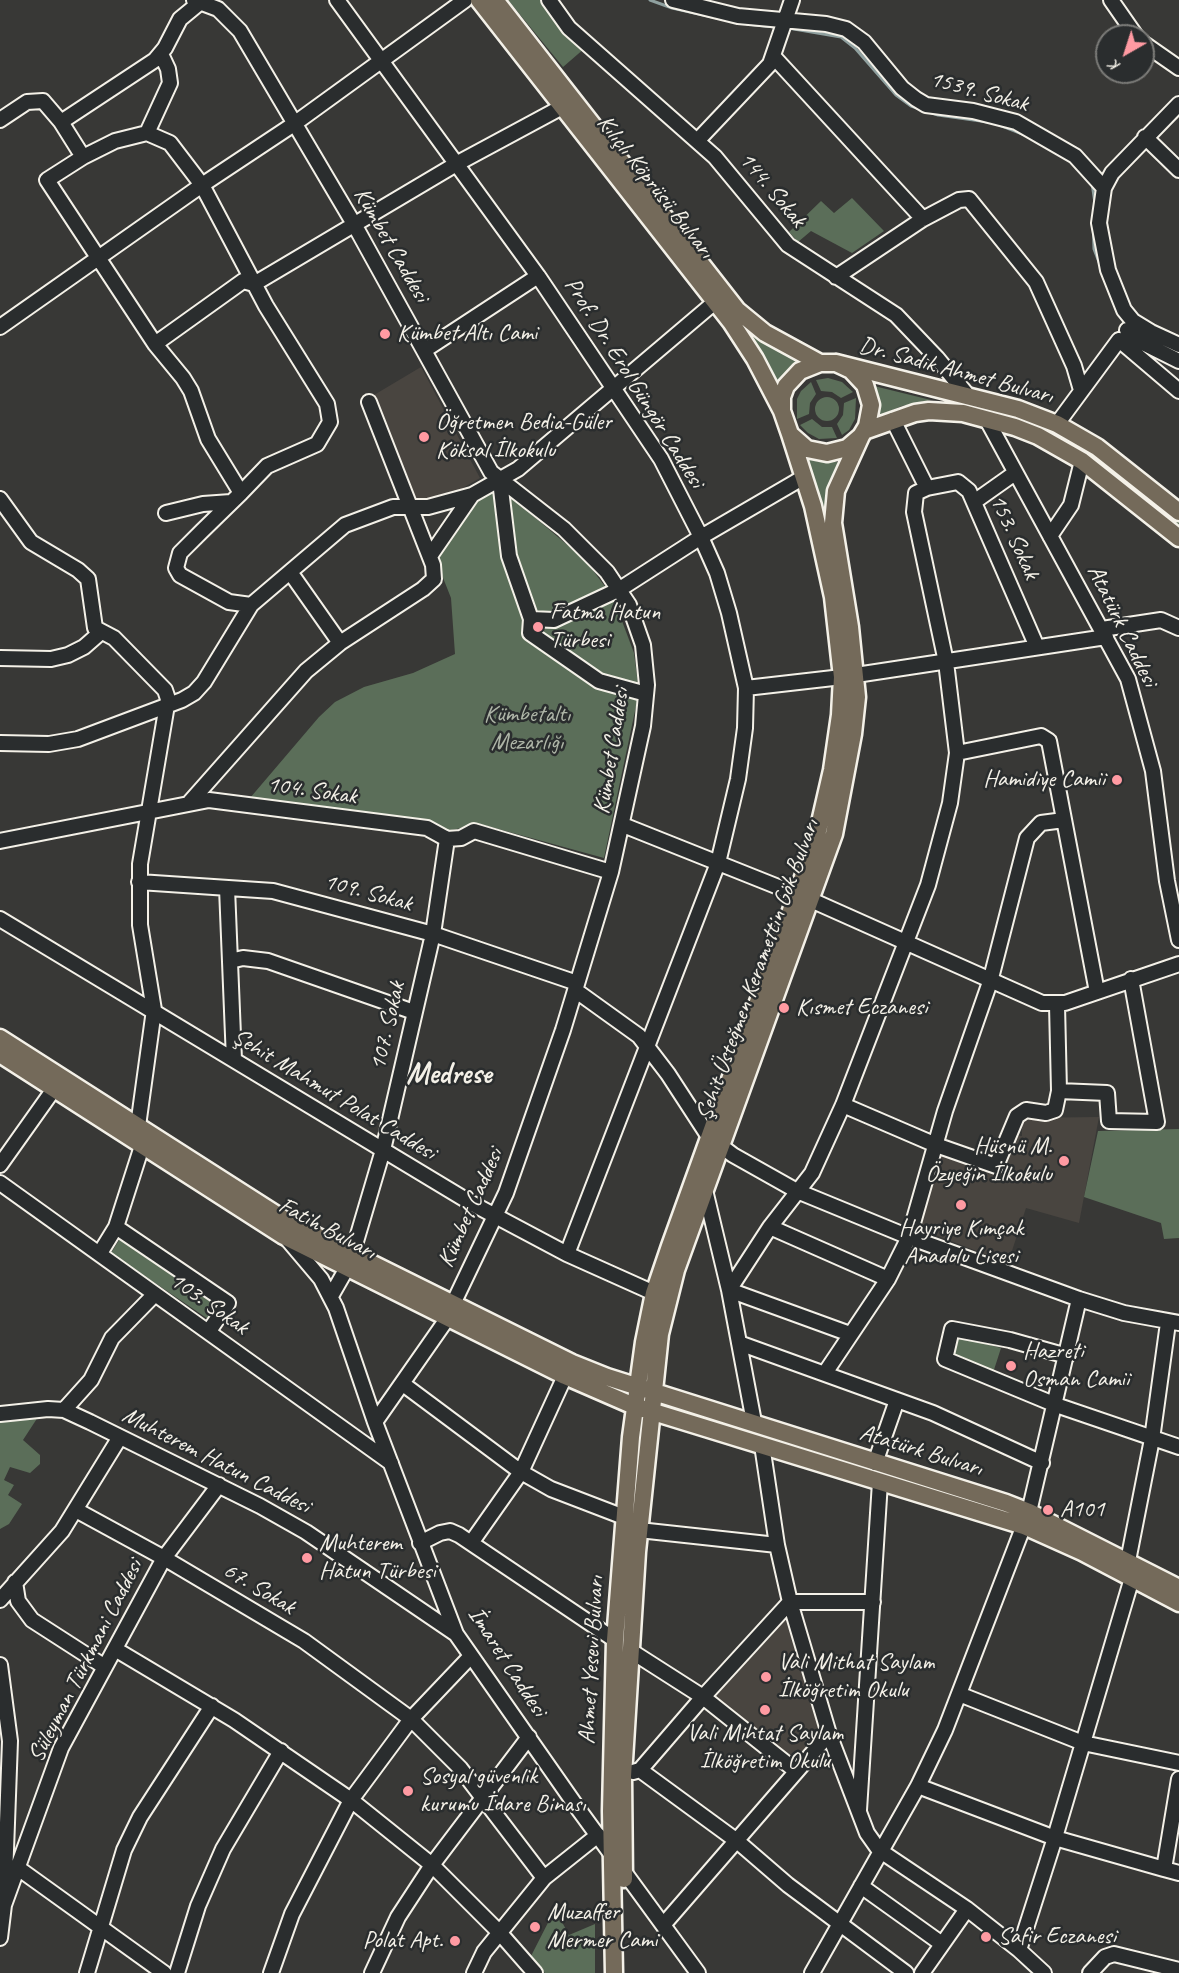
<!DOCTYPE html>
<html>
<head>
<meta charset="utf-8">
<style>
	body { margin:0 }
	#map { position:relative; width:1179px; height:1973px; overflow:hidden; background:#383836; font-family:Caveat,sans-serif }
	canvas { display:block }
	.north { position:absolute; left:1095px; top:24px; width:60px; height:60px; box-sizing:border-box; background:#2a2d2e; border:2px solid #7b7b78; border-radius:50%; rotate:219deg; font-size:16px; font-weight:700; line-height:24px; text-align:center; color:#f4f1e8 }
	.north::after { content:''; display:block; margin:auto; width:21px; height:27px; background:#ff9aa2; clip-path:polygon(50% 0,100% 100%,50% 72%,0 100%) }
</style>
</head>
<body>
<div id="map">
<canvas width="1179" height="1973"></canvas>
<div class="north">K</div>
</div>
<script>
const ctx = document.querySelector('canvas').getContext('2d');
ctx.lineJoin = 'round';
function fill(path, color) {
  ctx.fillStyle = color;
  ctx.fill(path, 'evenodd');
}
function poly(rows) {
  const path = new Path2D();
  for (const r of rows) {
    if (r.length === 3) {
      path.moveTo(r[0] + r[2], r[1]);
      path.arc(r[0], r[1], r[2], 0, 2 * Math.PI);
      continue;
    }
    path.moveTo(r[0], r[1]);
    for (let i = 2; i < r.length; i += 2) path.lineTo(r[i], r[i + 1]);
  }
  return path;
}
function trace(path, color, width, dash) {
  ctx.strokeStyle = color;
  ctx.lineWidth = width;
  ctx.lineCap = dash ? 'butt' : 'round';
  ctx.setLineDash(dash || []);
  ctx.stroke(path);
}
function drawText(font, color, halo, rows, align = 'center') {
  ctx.font = font + ' Caveat,sans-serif';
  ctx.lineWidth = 5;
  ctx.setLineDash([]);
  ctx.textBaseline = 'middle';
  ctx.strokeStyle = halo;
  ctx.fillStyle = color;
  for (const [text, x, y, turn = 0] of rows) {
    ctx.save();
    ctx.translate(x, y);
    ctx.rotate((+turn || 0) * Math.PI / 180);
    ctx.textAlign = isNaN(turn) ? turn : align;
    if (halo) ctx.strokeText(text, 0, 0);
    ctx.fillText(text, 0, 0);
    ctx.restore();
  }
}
fill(poly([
	[421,367,480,478,454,493,415,503,374,395],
	[1099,1117,1079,1223,1026,1208,1008,1263,917,1228,939,1150,1003,1171,1014,1136,1022,1136,1022,1118],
	[789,1611,798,1659,821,1731,794,1762,712,1696]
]), '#494540');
fill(poly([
	[508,0,544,0,556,23,585,48,563,67],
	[852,198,884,231,852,253,811,231,798,242,789,232,821,201,834,213],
	[741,328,799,363,777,388],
	[828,378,842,382,853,392,841,398,832,392,821,391,816,380],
	[811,382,816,394,810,403,809,414,797,419,797,399,801,391],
	[874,386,931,400,902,406,878,416],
	[827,409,12],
	[856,398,855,419,849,430,842,435,837,424,843,415,844,403],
	[812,419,822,427,832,427,837,438,819,439,808,433,800,425],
	[804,457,819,462,838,462,826,501,825,523,822,523],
	[1116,468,1179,521,1179,530,1113,475],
	[490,492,505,492,585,560,613,597,634,653,639,692,604,858,480,824,447,831,425,820,250,798,319,717,335,702,364,687,413,673,455,654,451,598,436,560,479,498],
	[1179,1129,1179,1238,1164,1239,1161,1223,1084,1197,1098,1131],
	[121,1237,221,1304,211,1321,111,1253],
	[957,1336,1001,1348,992,1376,954,1359],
	[38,1417,23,1440,40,1455,40,1464,30,1473,10,1467,4,1480,14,1485,8,1495,22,1504,9,1524,0,1529,0,1422],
	[555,1909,569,1935,595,1924,595,1973,545,1973,530,1958]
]), '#5b6e59');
trace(poly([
	[650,0,672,8,726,20],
	[747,24,774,27],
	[788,28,841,37,855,48,896,95,911,106,938,115,988,122],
	[997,124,1025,135],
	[1092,183,1095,203],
	[1093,219,1094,249,1117,309]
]), '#8fa09f', 3);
const minor = poly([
	[194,0,218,9,240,31,354,224,491,472,564,529,607,572,629,605,643,645,647,685,643,726,611,872,563,1030,506,1193,453,1304],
	[337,0,538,276,661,459,701,537,717,573,729,613,746,688,745,728,738,779,718,863,567,1254],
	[549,0,569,28,715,157,788,245,896,315,937,358,969,397],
	[673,0,738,16,826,24,846,29,864,42,902,88,916,99,926,105,973,111,1016,122,1075,156,1104,188],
	[1111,0,1136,36],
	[1143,43,1179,68],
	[773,56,923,219],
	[1179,104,1112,173,1104,188,1099,223,1108,270,1124,310,1133,321,1151,332,1179,345],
	[0,120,27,102,43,101,61,122,83,157],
	[61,122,155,60,165,48,180,19,203,0],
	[147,133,170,83,168,69,161,54],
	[1145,137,1179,170],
	[698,140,770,64,792,0],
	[836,277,923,219,959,200,969,199,1036,282,1074,366,1081,390],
	[0,327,202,185,294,124,465,0],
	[1127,330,1145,344,1179,361],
	[155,344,243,281,254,284,458,163,562,107],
	[425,350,538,276],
	[893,420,927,488],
	[987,420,1128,679,1153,771,1167,881,1179,940],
	[1057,424,1119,340,1179,391],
	[500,481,509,556,531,619],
	[241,493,208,439,191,391,183,378,155,344,47,180,83,157,115,141,147,133,170,143,202,185,266,306,327,404,330,422,317,444,267,466,241,493,202,531,180,553,176,568,180,575,229,602,251,605,345,525,393,507,428,507,472,495],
	[0,499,31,542,78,570,88,579,95,628,114,638,165,690,168,699,140,864,140,925,154,1010,138,1126],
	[974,502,1015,473],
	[166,513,203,504,231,502],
	[1050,536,1071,505,1082,461],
	[430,556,472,495,518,469,715,302],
	[290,572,340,643],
	[1102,629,1161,620,1179,628],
	[0,658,51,659,68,655,84,647,100,633],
	[856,675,1106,637],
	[746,688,842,677],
	[639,692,599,681,530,633,531,619,554,620,620,589,701,537,804,477],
	[0,743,49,744,78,739,182,700,194,693,204,682,251,605],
	[957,753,1041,736,1049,741,1097,992],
	[190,802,306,671,340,643,423,589,434,579,433,565,369,402],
	[623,825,811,900,1042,1003,1065,1003,1179,964],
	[0,841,209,800,427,828,447,839,461,838,474,831,611,872],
	[139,882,273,891,433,934,577,983],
	[227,888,234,1060],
	[0,919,471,1203,567,1254,654,1293],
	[230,961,243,958,268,961,414,1012],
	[575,990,639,1036,668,1074,709,1137,733,1155,797,1191,909,1237,1079,1299,1124,1313,1179,1323],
	[1059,1091,1107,1093,1109,1121,1157,1122,1131,979],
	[843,1105,936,1145,996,1166,1017,1116,1026,1110,1046,1113,1055,1110,1059,1091,1057,1005],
	[0,1165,54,1089],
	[0,1183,391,1463],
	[705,1190,729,1290,754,1422],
	[116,1227,228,1303,209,1331],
	[770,1227,888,1279],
	[288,1240,321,1279,336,1308,375,1422,456,1634,579,1810,698,1973],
	[100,1253,116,1227,142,1146],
	[352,1255,383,1150,433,934,447,839],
	[331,1296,347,1268],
	[850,1334,729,1290,770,1227,812,1173,843,1105,928,885,950,803,957,753,946,662,914,512,916,493,927,488,958,482,969,491,1037,647],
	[739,1343,933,1413,1042,1463],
	[1067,1356,1010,1340,952,1329,945,1359,1056,1405,1179,1447],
	[825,1373,888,1279,909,1237,945,1111,990,982,1027,838,1041,823,1064,820],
	[403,1384,521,1472,551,1489,624,1517],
	[64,1410,91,1380,112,1338,155,1294],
	[0,1414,48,1409,64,1410,90,1422,260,1506,306,1532,456,1634],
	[375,1422,447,1319],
	[762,1445,777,1545,790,1602,829,1734,867,1833,879,1850,967,1909,1019,1950,1044,1973],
	[875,1463,897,1400],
	[76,1510,164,1558,304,1641,411,1719,460,1768,544,1878],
	[639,1530,777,1545],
	[420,1543,440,1533,450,1531,459,1535,615,1640],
	[471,1543,521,1472,565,1376],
	[1128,1561,1152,1439,1168,1323],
	[15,1582,18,1601,32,1620,105,1667],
	[0,1600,62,1531,120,1437],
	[115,1649,234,1720,351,1800,432,1865,499,1932,535,1973],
	[631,1651,703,1697,796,1771],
	[0,1665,10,1741,4,1905,0,1938],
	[959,1694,1083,1743,1179,1763],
	[640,1770,737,1841,788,1885,906,1973],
	[633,1772,640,1770,703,1697,790,1602,873,1602],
	[918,1786,1055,1838,1164,1869,1179,1779],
	[859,1810,880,1482],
	[18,1868,164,1973],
	[1164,1869,1179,1873],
	[861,1886,942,1944],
	[4,1905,61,1748,164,1558,219,1485],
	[664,1924,829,1734],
	[1019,1950,1053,1844,1132,1578],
	[87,1973,124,1850,140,1817,212,1706],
	[177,1973,198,1906,223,1849,281,1751],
	[271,1973,292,1914,351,1800,411,1719,471,1656],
	[372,1973,398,1917,432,1865,529,1737],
	[474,1973,484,1952,544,1878,598,1835],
	[812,1973,918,1786,945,1730,1029,1512,1079,1299],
	[922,1973,967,1909],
	[1090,1973,1105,1957,1114,1954,1179,1970]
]);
const major = poly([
	[479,0,731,322,755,359,782,411],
	[495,0,737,310,765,333,820,363],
	[836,363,851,370,865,385,871,405,867,426,861,436,847,448,827,453,807,449,790,434,782,411,782,397,786,386,800,371,820,363,836,363,1018,409,1057,424,1097,447,1179,512],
	[864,431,915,413,929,411,963,413,1015,427,1038,436,1082,461,1179,538],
	[0,1038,288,1222,572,1363,607,1377,1006,1503,1029,1512,1179,1588],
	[0,1054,282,1235,565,1376,634,1406,1024,1526,1082,1552,1179,1603],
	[624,1879,623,1776,637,1552,660,1334,676,1270,834,834,853,734,857,697,850,627,833,523,836,491,861,436],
	[614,1973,611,1811,615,1640,631,1437,644,1342,654,1293,670,1246,815,844,832,770,840,715,842,677,833,597,813,506,790,434]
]);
trace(minor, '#f4f1e8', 18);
trace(major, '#f4f1e8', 21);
trace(minor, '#2a2d2e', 14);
trace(major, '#746a5a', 16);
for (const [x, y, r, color] of [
	[385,334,6,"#ff9aa2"],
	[424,437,6,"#ff9aa2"],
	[538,627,6,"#ff9aa2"],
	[1117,780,6,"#ff9aa2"],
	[784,1008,6,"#ff9aa2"],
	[1064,1161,6,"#ff9aa2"],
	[961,1205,6,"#ff9aa2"],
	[1011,1366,6,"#ff9aa2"],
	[1048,1510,6,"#ff9aa2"],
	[307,1558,6,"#ff9aa2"],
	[766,1677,6,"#ff9aa2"],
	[765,1710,6,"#ff9aa2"],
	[408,1791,6,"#ff9aa2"],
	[535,1927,6,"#ff9aa2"],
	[986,1937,6,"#ff9aa2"],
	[455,1941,6,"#ff9aa2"]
]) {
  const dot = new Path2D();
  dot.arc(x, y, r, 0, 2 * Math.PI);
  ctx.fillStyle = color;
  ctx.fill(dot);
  trace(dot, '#2a2d2e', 2);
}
drawText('24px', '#f4f1e8', '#2a2d2e', [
	["1539. Sokak",979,92,15],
	["Kılıçlı Köprüsü Bulvarı",655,187,52],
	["144. Sokak",772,190,50],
	["Kümbet Caddesi",391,245,60],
	["Dr. Sadık Ahmet Bulvarı",956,371,15],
	["Prof. Dr. Erol Güngör Caddesi",634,383,58],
	["153. Sokak",1014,537,66],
	["Atatürk Caddesi",1122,626,64],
	["Kümbet Caddesi",612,751,-81],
	["104. Sokak",312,791,8],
	["109. Sokak",368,893,15],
	["Şehit Üsteğmen Keramettin Gök Bulvarı",758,970,-70],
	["107. Sokak",388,1026,-77],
	["Şehit Mahmut Polat Caddesi",334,1095,31],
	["Kümbet Caddesi",471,1208,-66],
	["Fatih Bulvarı",327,1229,28],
	["103. Sokak",209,1304,35],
	["Atatürk Bulvarı",921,1451,17],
	["Muhterem Hatun Caddesi",216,1461,27],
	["67. Sokak",259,1589,31],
	["Ahmet Yesevi Bulvarı",592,1660,-87],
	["Süleyman Türkmani Caddesi",86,1661,-63],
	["İmaret Caddesi",507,1662,57]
]);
drawText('24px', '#f4f1e8', '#2a2d2e', [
	["Kümbet Altı Cami",397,334],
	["Öğretmen Bedia-Güler",436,423],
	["Köksal İlkokulu",436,451],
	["Fatma Hatun",550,613],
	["Türbesi",550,641],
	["Hamidiye Camii",1105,780,"right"],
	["Kısmet Eczanesi",796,1008],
	["Hüsnü M.",1052,1147,"right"],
	["Özyeğin İlkokulu",1052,1175,"right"],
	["Hayriye Kımçak",961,1229,"center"],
	["Anadolu Lisesi",961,1257,"center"],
	["Hazreti",1023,1352],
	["Osman Camii",1023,1380],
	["A101",1060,1510],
	["Muhterem",319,1544],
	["Hatun Türbesi",319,1572],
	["Vali Mithat Saylam",778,1663],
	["İlköğretim Okulu",778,1691],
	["Vali Mihtat Saylam",765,1734,"center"],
	["İlköğretim Okulu",765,1762,"center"],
	["Sosyal güvenlik",420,1777],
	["kurumu İdare Binası",420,1805],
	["Muzaffer",547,1913],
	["Mermer Cami",547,1941],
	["Safir Eczanesi",998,1937],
	["Polat Apt.",443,1941,"right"]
], 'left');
drawText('24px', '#afb6a8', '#2a2d2e', [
	["Kümbetaltı",527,715],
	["Mezarlığı",527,743]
]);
drawText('bold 30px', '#f4f1e8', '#2a2d2e', [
	["Medrese",449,1075]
]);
</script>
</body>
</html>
